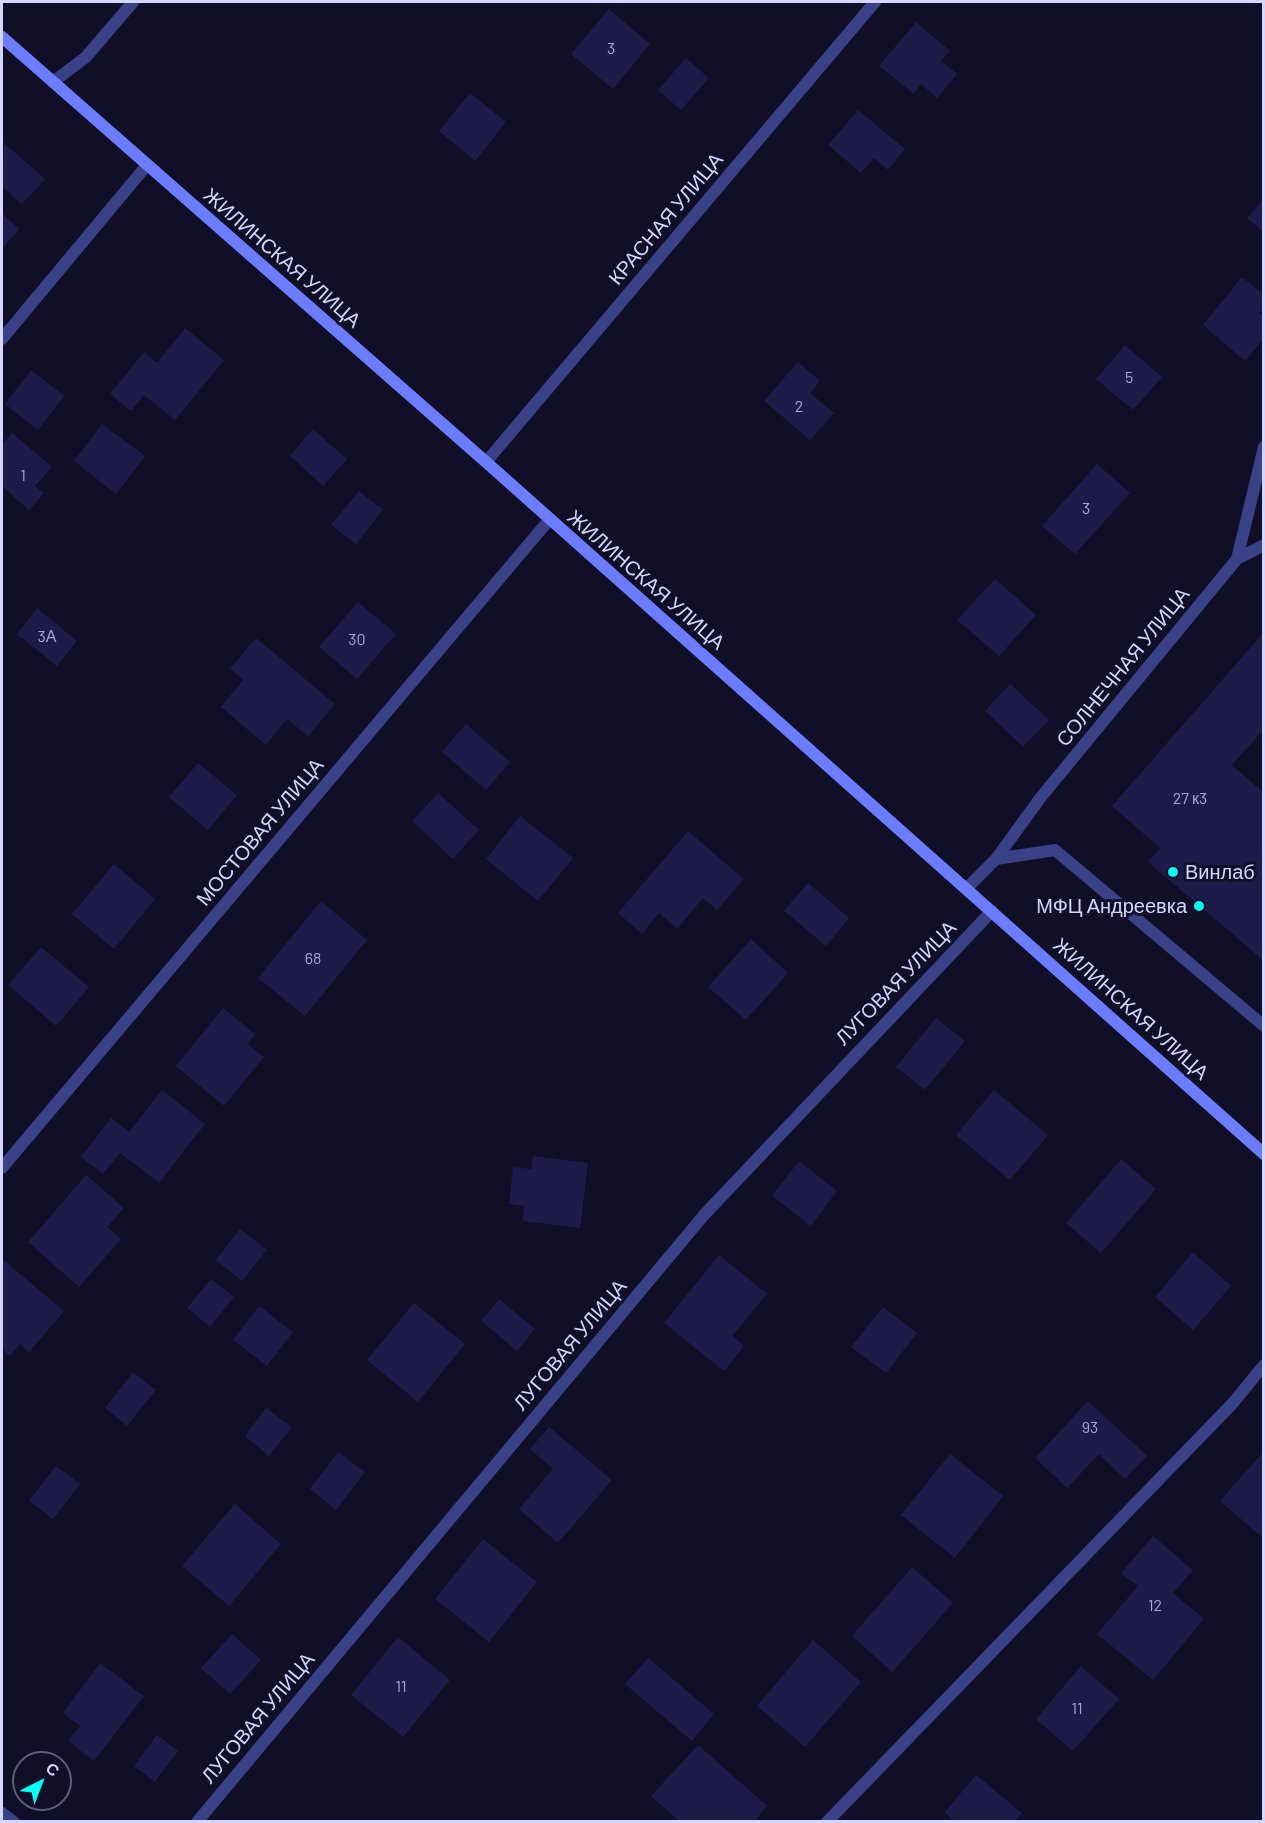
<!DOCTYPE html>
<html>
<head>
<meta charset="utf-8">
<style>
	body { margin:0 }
	#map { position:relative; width:1265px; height:1823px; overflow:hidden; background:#100f27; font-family:Barlow,sans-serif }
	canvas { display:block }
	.frame { position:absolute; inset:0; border:3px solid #d5d6ff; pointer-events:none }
	.north { position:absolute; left:12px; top:1751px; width:60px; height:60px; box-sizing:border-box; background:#100f27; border:2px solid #5f5f7d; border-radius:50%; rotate:42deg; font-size:16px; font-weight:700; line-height:24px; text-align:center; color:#d5d6ff }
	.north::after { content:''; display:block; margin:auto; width:21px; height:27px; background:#01fff6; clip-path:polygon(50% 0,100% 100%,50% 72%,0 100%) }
</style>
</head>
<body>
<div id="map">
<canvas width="1265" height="1823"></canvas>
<div class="frame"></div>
<div class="north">С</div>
</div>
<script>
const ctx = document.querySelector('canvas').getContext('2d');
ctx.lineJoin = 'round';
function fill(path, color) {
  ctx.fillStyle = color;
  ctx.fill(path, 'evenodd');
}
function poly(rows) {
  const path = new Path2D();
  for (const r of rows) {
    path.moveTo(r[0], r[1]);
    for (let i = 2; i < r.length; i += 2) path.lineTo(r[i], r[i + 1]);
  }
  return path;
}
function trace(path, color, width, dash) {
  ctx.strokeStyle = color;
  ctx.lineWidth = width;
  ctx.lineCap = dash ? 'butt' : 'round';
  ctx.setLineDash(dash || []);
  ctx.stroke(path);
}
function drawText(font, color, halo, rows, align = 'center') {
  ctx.font = font + ' Barlow,sans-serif';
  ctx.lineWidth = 6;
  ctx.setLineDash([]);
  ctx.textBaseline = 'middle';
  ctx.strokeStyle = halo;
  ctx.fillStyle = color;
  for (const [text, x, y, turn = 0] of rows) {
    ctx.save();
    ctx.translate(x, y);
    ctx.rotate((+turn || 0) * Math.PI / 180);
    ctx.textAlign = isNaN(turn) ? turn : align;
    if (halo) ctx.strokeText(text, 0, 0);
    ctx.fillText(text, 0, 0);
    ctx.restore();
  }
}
fill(poly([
	[609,9,650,44,613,89,571,54],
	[916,22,950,51,941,61,957,74,937,98,921,84,914,94,879,66],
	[686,58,709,78,681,110,658,90],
	[470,93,506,122,475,161,439,131],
	[858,110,905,149,888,170,874,158,861,173,828,145],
	[4,143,45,179,22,204,2,187],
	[1264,199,1264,232,1247,218],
	[2,213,19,229,2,249],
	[1242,277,1264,295,1264,308,1259,313,1264,316,1264,338,1245,361,1203,325],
	[185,328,224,360,175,420,144,395,131,411,110,394,144,352,157,363],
	[1125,345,1162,377,1133,410,1096,379],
	[798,362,820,381,810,393,834,413,810,440,764,401],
	[31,370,64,396,38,430,5,404],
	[102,424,145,456,116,494,74,461],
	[313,429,347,459,323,486,290,456],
	[12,433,52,467,35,486,44,493,29,510,2,486,2,445],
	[1097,464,1130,493,1075,554,1042,526],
	[359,491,383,510,356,544,331,525],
	[995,579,1036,615,999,656,957,620],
	[358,602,396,634,357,679,319,647],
	[37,608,77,641,57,666,17,634],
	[1264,632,1264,729,1232,765,1264,793,1264,961,1148,862,1160,848,1112,806],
	[256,638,335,704,308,736,287,719,266,745,221,707,243,680,230,669],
	[1010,684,1049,720,1023,747,985,711],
	[466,724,510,762,486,790,442,752],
	[198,763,237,795,208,830,169,797],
	[438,793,479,830,453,859,412,821],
	[520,816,573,858,538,901,486,859],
	[688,831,744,879,717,910,703,898,677,929,659,913,642,934,618,913],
	[114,864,155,899,114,949,72,914],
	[808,883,849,918,826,946,784,911],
	[321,901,367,940,305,1016,258,978],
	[751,939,788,973,746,1020,708,987],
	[41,947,89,987,56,1026,8,985],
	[223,1008,255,1034,248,1044,264,1057,224,1106,176,1066],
	[936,1018,965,1041,925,1090,896,1067],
	[162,1090,205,1124,159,1183,120,1153,103,1174,81,1157,111,1118,129,1132],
	[994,1090,1048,1135,1010,1180,956,1135],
	[533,1156,588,1163,580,1228,523,1221,524,1206,509,1204,513,1167,531,1169],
	[1121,1159,1156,1189,1101,1253,1066,1223],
	[799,1161,837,1191,811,1226,772,1196],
	[86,1175,124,1208,107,1227,121,1239,79,1287,28,1242],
	[240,1229,267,1250,242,1281,216,1260],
	[1193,1252,1231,1286,1193,1330,1155,1297],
	[719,1255,767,1294,732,1336,744,1346,724,1371,664,1323],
	[2,1259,64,1311,29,1352,20,1344,10,1356,2,1349],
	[211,1279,234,1297,210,1327,187,1308],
	[499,1299,535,1329,517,1351,481,1321],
	[414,1303,465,1344,418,1402,367,1360],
	[259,1306,293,1332,267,1366,233,1340],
	[883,1307,917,1333,886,1373,851,1347],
	[133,1372,156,1390,127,1426,105,1408],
	[1088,1401,1147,1456,1125,1479,1099,1454,1067,1488,1035,1458],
	[266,1408,292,1427,269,1456,245,1436],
	[549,1427,612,1480,558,1543,519,1509,553,1469,530,1449],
	[1264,1451,1264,1539,1220,1501],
	[338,1452,365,1472,336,1510,310,1489],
	[950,1454,1003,1496,955,1558,901,1515],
	[56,1466,80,1484,53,1519,29,1501],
	[235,1504,281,1544,229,1606,182,1566],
	[1153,1536,1193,1570,1173,1593,1204,1619,1153,1680,1097,1634,1138,1586,1121,1573],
	[483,1539,537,1582,489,1642,435,1599],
	[912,1567,953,1603,892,1672,852,1636],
	[232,1634,261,1660,230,1694,201,1668],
	[398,1637,450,1680,403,1737,351,1695],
	[813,1640,861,1682,805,1747,757,1706],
	[648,1658,714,1714,692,1741,625,1684],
	[100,1663,144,1696,94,1761,68,1741,80,1726,63,1713],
	[1081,1666,1119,1699,1073,1751,1036,1719],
	[157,1735,178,1751,155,1782,134,1766],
	[698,1745,767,1806,754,1822,680,1822,651,1796],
	[976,1775,1022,1813,1014,1822,956,1822,945,1812]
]), '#1e1b48');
trace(poly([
	[996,859,1055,850,1264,1026]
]), '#394187', 12);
trace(poly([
	[53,82,86,57,133,2],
	[2,339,147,165],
	[486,462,875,2],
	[1237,559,1264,545],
	[967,888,996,859,1041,797,1237,559,1264,447],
	[2,1168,549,520],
	[2,1813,14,1822],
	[197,1822,704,1215,992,911],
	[827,1822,1233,1403,1264,1365]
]), '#394187', 12);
trace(poly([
	[2,37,486,462,1264,1154]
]), '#6c7cff', 12);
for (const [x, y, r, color] of [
	[1173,872,6,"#01fff6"],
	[1199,906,6,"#01fff6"]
]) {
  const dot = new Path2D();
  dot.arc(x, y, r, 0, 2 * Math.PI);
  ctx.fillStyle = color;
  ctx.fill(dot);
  trace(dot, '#100f27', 2);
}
drawText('16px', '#a7a7d1', null, [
	["3",611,49],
	["5",1129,378],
	["2",799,407],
	["1",23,476],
	["3",1086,509],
	["3А",47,637],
	["30",357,640],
	["27 к3",1190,799],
	["68",313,959],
	["93",1090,1428],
	["12",1155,1606],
	["11",401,1687],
	["11",1077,1709]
]);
drawText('20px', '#d5d6ff', '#100f27', [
	["КРАСНАЯ УЛИЦА",666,219,-50],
	["ЖИЛИНСКАЯ УЛИЦА",282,258,41],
	["ЖИЛИНСКАЯ УЛИЦА",646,580,41],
	["СОЛНЕЧНАЯ УЛИЦА",1123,667,-51],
	["МОСТОВАЯ УЛИЦА",260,832,-50],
	["ЛУГОВАЯ УЛИЦА",896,983,-46],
	["ЖИЛИНСКАЯ УЛИЦА",1131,1009,42],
	["ЛУГОВАЯ УЛИЦА",570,1345,-50],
	["ЛУГОВАЯ УЛИЦА",258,1718,-50]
]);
drawText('20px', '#d5d6ff', '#100f27', [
	["Винлаб",1185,872],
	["МФЦ Андреевка",1187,906,"right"]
], 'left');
</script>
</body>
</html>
